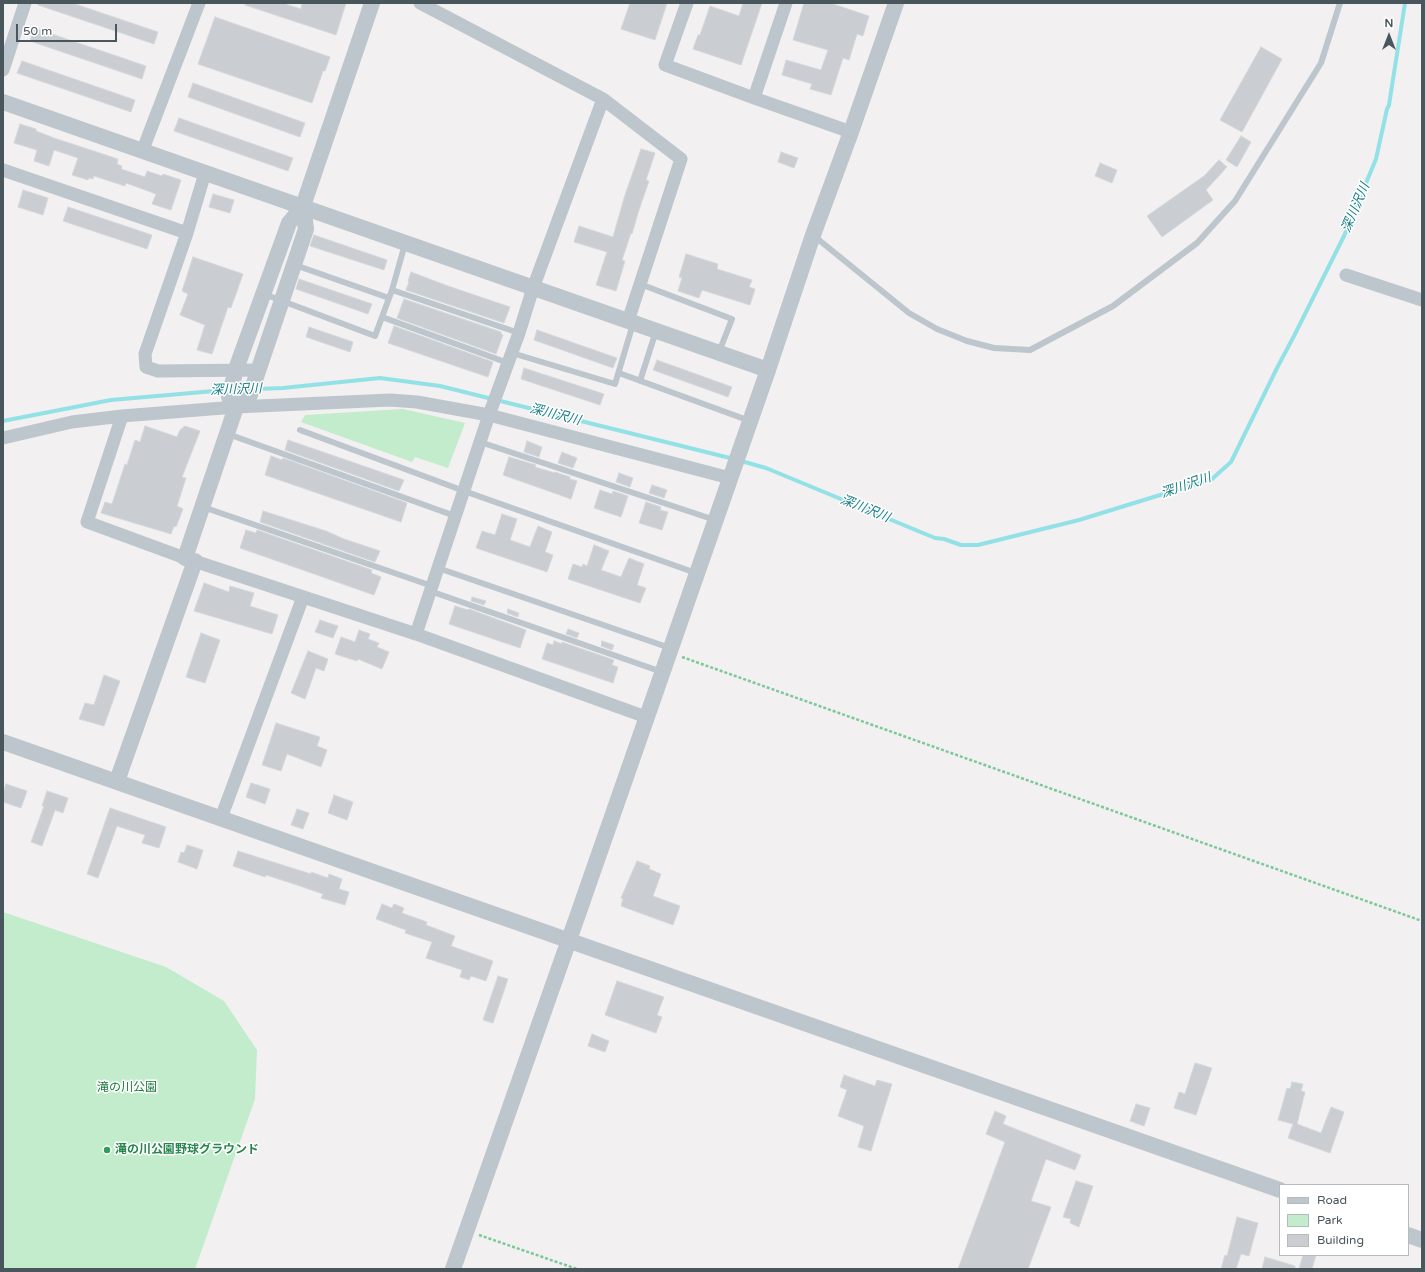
<!DOCTYPE html>
<html>
<head>
<meta charset="utf-8">
<style>
	body { margin:0 }
	#map { position:relative; width:1425px; height:1272px; overflow:hidden; background:#f2f0f0; font-family:"Varela Round",sans-serif }
	canvas { display:block }
	.frame { position:absolute; inset:0; border:4px solid #49565c; pointer-events:none }
	.legend { position:absolute; left:1279px; top:1184px; width:130px; height:72px; box-sizing:border-box; background:#fff; border:1px solid #b6bbbe; margin:0; padding:5px 7px; list-style:none; font-size:12px; color:#49565c }
	.legend li { display:flex; align-items:center; gap:8px; height:20px }
	.legend b { width:20px; border:1px solid #b6bbbe }
	.north { position:absolute; left:1369px; top:16px; width:40px; height:40px; -webkit-text-stroke:3px #fff; paint-order:stroke; rotate:0deg; font-size:11px; font-weight:700; line-height:16px; text-align:center; color:#49565c }
	.north::after { content:''; display:block; margin:auto; width:14px; height:18px; background:#49565c; clip-path:polygon(50% 0,100% 100%,50% 72%,0 100%) }
	.scale { position:absolute; left:16px; top:24px; width:101px; height:18px; box-sizing:border-box; border:2px solid #49565c; border-top:0; padding-left:5px; font-size:12px; line-height:14px; white-space:nowrap; color:#49565c; -webkit-text-stroke:3px #fff; paint-order:stroke }
</style>
</head>
<body>
<div id="map">
<canvas width="1425" height="1272"></canvas>
<div class="frame"></div>
<ul class="legend">
<li><b style="height:5px;background:#bdc6cc"></b>Road</li>
<li><b style="height:11px;background:#c2eccc"></b>Park</li>
<li><b style="height:11px;background:#caced2"></b>Building</li>
</ul>
<div class="north">N</div>
<div class="scale">50 m</div>
</div>
<script>
const ctx = document.querySelector('canvas').getContext('2d');
ctx.lineJoin = 'round';
function fill(path, color) {
  ctx.fillStyle = color;
  ctx.fill(path, 'evenodd');
}
function poly(rows) {
  const path = new Path2D();
  for (const r of rows) {
    path.moveTo(r[0], r[1]);
    for (let i = 2; i < r.length; i += 2) path.lineTo(r[i], r[i + 1]);
  }
  return path;
}
function trace(path, color, width, dash) {
  ctx.strokeStyle = color;
  ctx.lineWidth = width;
  ctx.lineCap = dash ? 'butt' : 'round';
  ctx.setLineDash(dash || []);
  ctx.stroke(path);
}
function drawText(font, color, halo, rows, align = 'center') {
  ctx.font = font + ' "Varela Round","Noto Sans JP",sans-serif';
  ctx.lineWidth = 3;
  ctx.setLineDash([]);
  ctx.textBaseline = 'middle';
  ctx.strokeStyle = halo;
  ctx.fillStyle = color;
  for (const [text, x, y, turn = 0] of rows) {
    ctx.save();
    ctx.translate(x, y);
    ctx.rotate((+turn || 0) * Math.PI / 180);
    ctx.textAlign = isNaN(turn) ? turn : align;
    if (halo) ctx.strokeText(text, 0, 0);
    ctx.fillText(text, 0, 0);
    ctx.restore();
  }
}
fill(poly([
	[403,409,465,423,448,468,415,457,412,462,301,422,305,415],
	[3,912,166,967,224,1001,257,1050,255,1099,195,1269,3,1269]
]), '#c2eccc');
trace(poly([
	[257,389,283,388,380,378,440,386,734,459],
	[3,421,111,400,226,390],
	[741,461,766,468,935,538,944,539,961,545,978,545,1079,520,1212,479,1231,462,1278,366,1294,336,1344,236,1376,159,1387,109,1389,105,1405,3]
]), '#92e1e6', 4);
const building = poly([
	[38,3,72,3,158,32,154,44,38,5,38,3],
	[246,3,282,3,301,9,302,3,346,3,336,35,245,5,246,3],
	[630,3,667,3,655,40,621,29,630,3],
	[743,3,762,3,741,65,693,49,698,35,700,35,710,6,739,16,743,3],
	[804,3,830,3,869,16,863,36,857,34,849,60,843,58,831,95,810,89,812,84,782,75,786,60,821,70,828,50,793,40,804,3],
	[215,17,330,57,325,71,323,71,312,103,198,64,215,17],
	[34,28,146,66,142,79,30,41,34,28],
	[1261,47,1282,59,1242,132,1220,120,1261,47],
	[22,61,135,100,131,112,17,73,22,61],
	[193,83,305,123,300,137,188,97,193,83],
	[179,118,293,158,288,171,174,131,179,118],
	[20,124,36,129,36,131,54,138,118,159,117,164,122,166,121,169,145,177,147,171,162,176,163,174,181,180,171,210,152,204,156,194,126,183,125,186,94,176,93,179,89,178,88,180,72,175,78,158,54,150,49,166,34,161,37,150,14,143,20,124],
	[1241,136,1251,142,1237,167,1226,160,1241,136],
	[641,149,655,153,646,180,649,181,638,213,632,234,631,233,622,260,625,261,616,291,596,285,607,252,574,242,579,226,613,237,625,195,641,149],
	[781,152,798,158,794,168,778,162,781,152],
	[1219,160,1227,167,1206,190,1213,200,1162,237,1147,216,1204,176,1219,160],
	[1100,163,1117,170,1112,183,1095,176,1100,163],
	[23,190,48,198,43,215,18,207,23,190],
	[213,194,234,200,230,213,209,207,213,194],
	[68,207,152,235,147,249,63,221,68,207],
	[314,235,387,260,384,270,310,246,314,235],
	[686,254,718,264,717,269,752,280,749,287,755,289,750,305,702,290,699,298,678,291,682,278,679,277,686,254],
	[193,257,243,274,231,308,228,307,212,354,197,350,205,325,180,315,188,294,182,291,193,257],
	[411,272,448,286,510,307,504,323,406,290,409,282,408,281,411,272],
	[299,279,372,304,368,314,296,289,299,279],
	[404,299,501,332,501,334,503,335,496,354,397,318,404,299],
	[394,326,493,362,488,377,388,343,394,326],
	[309,327,353,342,350,352,306,337,309,327],
	[537,330,617,358,613,368,534,340,537,330],
	[657,360,732,387,728,397,653,370,657,360],
	[524,368,604,394,600,405,521,379,524,368],
	[145,426,177,437,180,430,185,426,200,431,182,477,186,478,177,506,183,509,176,527,174,526,171,534,101,513,105,502,112,504,125,464,127,465,135,440,140,442,145,426],
	[288,440,404,480,399,491,285,450,288,440],
	[527,441,542,447,539,457,524,452,527,441],
	[562,452,577,458,573,468,558,463,562,452],
	[271,456,282,460,283,458,407,503,401,522,265,475,271,456],
	[509,457,536,465,535,467,555,473,555,472,570,477,570,479,577,481,571,499,503,475,509,457],
	[619,473,633,478,630,487,616,482,619,473],
	[652,485,667,490,664,498,649,493,652,485],
	[600,490,612,494,613,491,628,496,621,517,594,508,600,490],
	[646,502,661,507,660,510,668,512,662,530,639,523,646,502],
	[263,511,326,531,344,539,380,551,375,562,260,522,263,511],
	[502,514,517,519,510,540,530,547,538,526,552,532,545,552,553,555,547,572,476,548,482,531,495,535,502,514],
	[246,530,256,533,257,530,372,570,371,573,381,577,374,595,240,548,246,530],
	[594,545,609,551,601,570,621,577,629,558,644,564,637,585,646,588,640,603,568,579,573,564,582,567,583,564,587,566,594,545],
	[204,583,229,592,230,586,254,593,250,606,278,615,272,634,194,611,204,583],
	[472,597,486,601,484,605,471,601,472,597],
	[455,606,468,610,469,609,526,630,520,648,449,624,455,606],
	[508,609,519,613,518,617,507,613,508,609],
	[320,620,338,626,333,638,315,632,320,620],
	[568,629,579,633,577,638,566,634,568,629],
	[359,630,370,634,368,639,379,643,377,647,389,652,382,669,358,659,357,661,335,654,341,637,355,642,359,630],
	[201,633,220,640,205,683,186,677,201,633],
	[554,641,562,644,562,642,614,660,612,665,618,667,613,683,542,659,547,643,553,645,554,641],
	[602,641,614,645,612,650,601,646,602,641],
	[308,651,328,659,324,671,316,668,305,699,291,693,308,651],
	[104,675,120,681,104,726,79,719,85,703,94,705,104,675],
	[276,723,320,737,317,746,327,750,321,767,287,754,281,771,262,765,276,723],
	[251,783,270,789,265,804,246,797,251,783],
	[6,784,27,791,21,808,3,802,3,794,6,784],
	[47,791,68,798,63,813,55,810,42,846,31,842,44,806,42,806,47,791],
	[334,795,353,802,347,820,328,813,334,795],
	[110,808,166,827,159,848,142,843,145,835,117,826,98,878,87,874,110,808],
	[297,809,309,813,303,829,291,825,297,809],
	[187,845,203,850,197,869,178,862,181,852,184,853,187,845],
	[238,851,311,874,311,872,328,878,329,874,342,879,339,889,349,892,345,905,321,898,323,894,297,885,266,875,265,877,233,866,238,851],
	[637,861,650,866,649,869,661,874,653,896,680,906,673,925,621,906,623,899,621,898,637,861],
	[382,904,392,908,394,904,404,908,402,913,427,922,426,925,455,936,451,946,493,961,486,981,471,976,469,980,460,977,462,970,426,958,432,942,405,933,406,930,376,919,382,904],
	[498,976,508,979,493,1023,483,1020,498,976],
	[617,981,664,997,657,1015,662,1017,656,1033,605,1015,617,981],
	[592,1034,609,1041,605,1052,588,1046,592,1034],
	[1195,1063,1212,1068,1196,1115,1174,1108,1179,1092,1185,1094,1195,1063],
	[844,1075,875,1086,877,1080,892,1084,871,1151,858,1147,864,1126,838,1116,847,1090,840,1087,844,1075],
	[1292,1082,1303,1084,1301,1091,1305,1092,1297,1124,1321,1133,1331,1107,1344,1112,1330,1153,1288,1138,1293,1124,1278,1120,1287,1088,1290,1089,1292,1082],
	[1136,1104,1150,1108,1144,1126,1130,1121,1136,1104],
	[995,1111,1006,1116,1003,1124,1081,1155,1075,1170,1046,1159,1031,1201,1051,1207,1028,1269,958,1269,1005,1142,986,1134,995,1111],
	[1076,1181,1093,1186,1079,1227,1070,1223,1071,1219,1063,1217,1076,1181],
	[1237,1217,1258,1223,1249,1256,1241,1254,1236,1269,1221,1269,1225,1255,1227,1256,1237,1217],
	[1303,1255,1316,1255,1312,1269,1299,1269,1303,1255],
	[1265,1257,1295,1266,1295,1269,1262,1269,1265,1257]
]);
fill(building, '#caced2');
trace(building, '#d4d7db', 1);
trace(poly([
	[682,657,1422,921],
	[479,1235,577,1269]
]), '#7cc898', 2.5, [3, 2]);
trace(poly([
	[814,236,909,313,937,329,967,341,994,348,1030,350,1113,306,1197,243,1235,201,1321,63,1340,3],
	[295,265,389,298],
	[640,284,732,319,719,352],
	[392,290,519,333],
	[264,294,375,336,392,290,405,244],
	[382,317,508,363],
	[512,353,615,384,633,324],
	[619,373,750,421],
	[640,381,656,331],
	[300,430,464,491,696,573],
	[228,434,455,516],
	[480,442,715,520],
	[203,507,432,586],
	[438,568,670,648],
	[430,591,662,672]
]), '#bdc6cc', 6);
trace(poly([
	[687,3,665,65,754,98,851,132],
	[3,70,25,3],
	[754,98,786,3],
	[603,99,681,159,628,321],
	[142,152,199,3],
	[3,170,187,233],
	[205,173,187,233,145,354,146,367,158,371,258,370],
	[1346,275,1422,300],
	[122,416,87,522,185,558,416,634,646,717],
	[3,438,72,422,122,416,236,407,390,400,417,402,489,415,730,478],
	[416,634,489,415,519,333,533,288,603,99,420,3],
	[221,818,303,597]
]), '#bdc6cc', 13);
trace(poly([
	[3,102,768,370,576,920,453,1269],
	[768,370,813,235,851,132,896,3],
	[236,407,229,397,236,369,289,223,303,206,372,3],
	[185,558,236,407,250,395,306,229,303,206],
	[3,742,1280,1190],
	[117,781,195,561],
	[1408,1235,1422,1240]
]), '#bdc6cc', 16);
for (const [x, y, r, color] of [
	[107,1150,4,"#2e9e5b"]
]) {
  const dot = new Path2D();
  dot.arc(x, y, r, 0, 2 * Math.PI);
  ctx.fillStyle = color;
  ctx.fill(dot);
  trace(dot, '#fff', 1.5);
}
drawText('12px', '#1e793e', '#fff', [
	["滝の川公園",127,1088]
]);
drawText('bold 12px', '#27864d', '#fff', [
	["滝の川公園野球グラウンド",115,1150]
], 'left');
drawText('italic 13px', '#167e85', '#fff', [
	["深川沢川",1356,208,-67],
	["深川沢川",236,390,-2],
	["深川沢川",555,415,14],
	["深川沢川",1186,486,-19],
	["深川沢川",865,509,22]
]);
</script>
</body>
</html>
